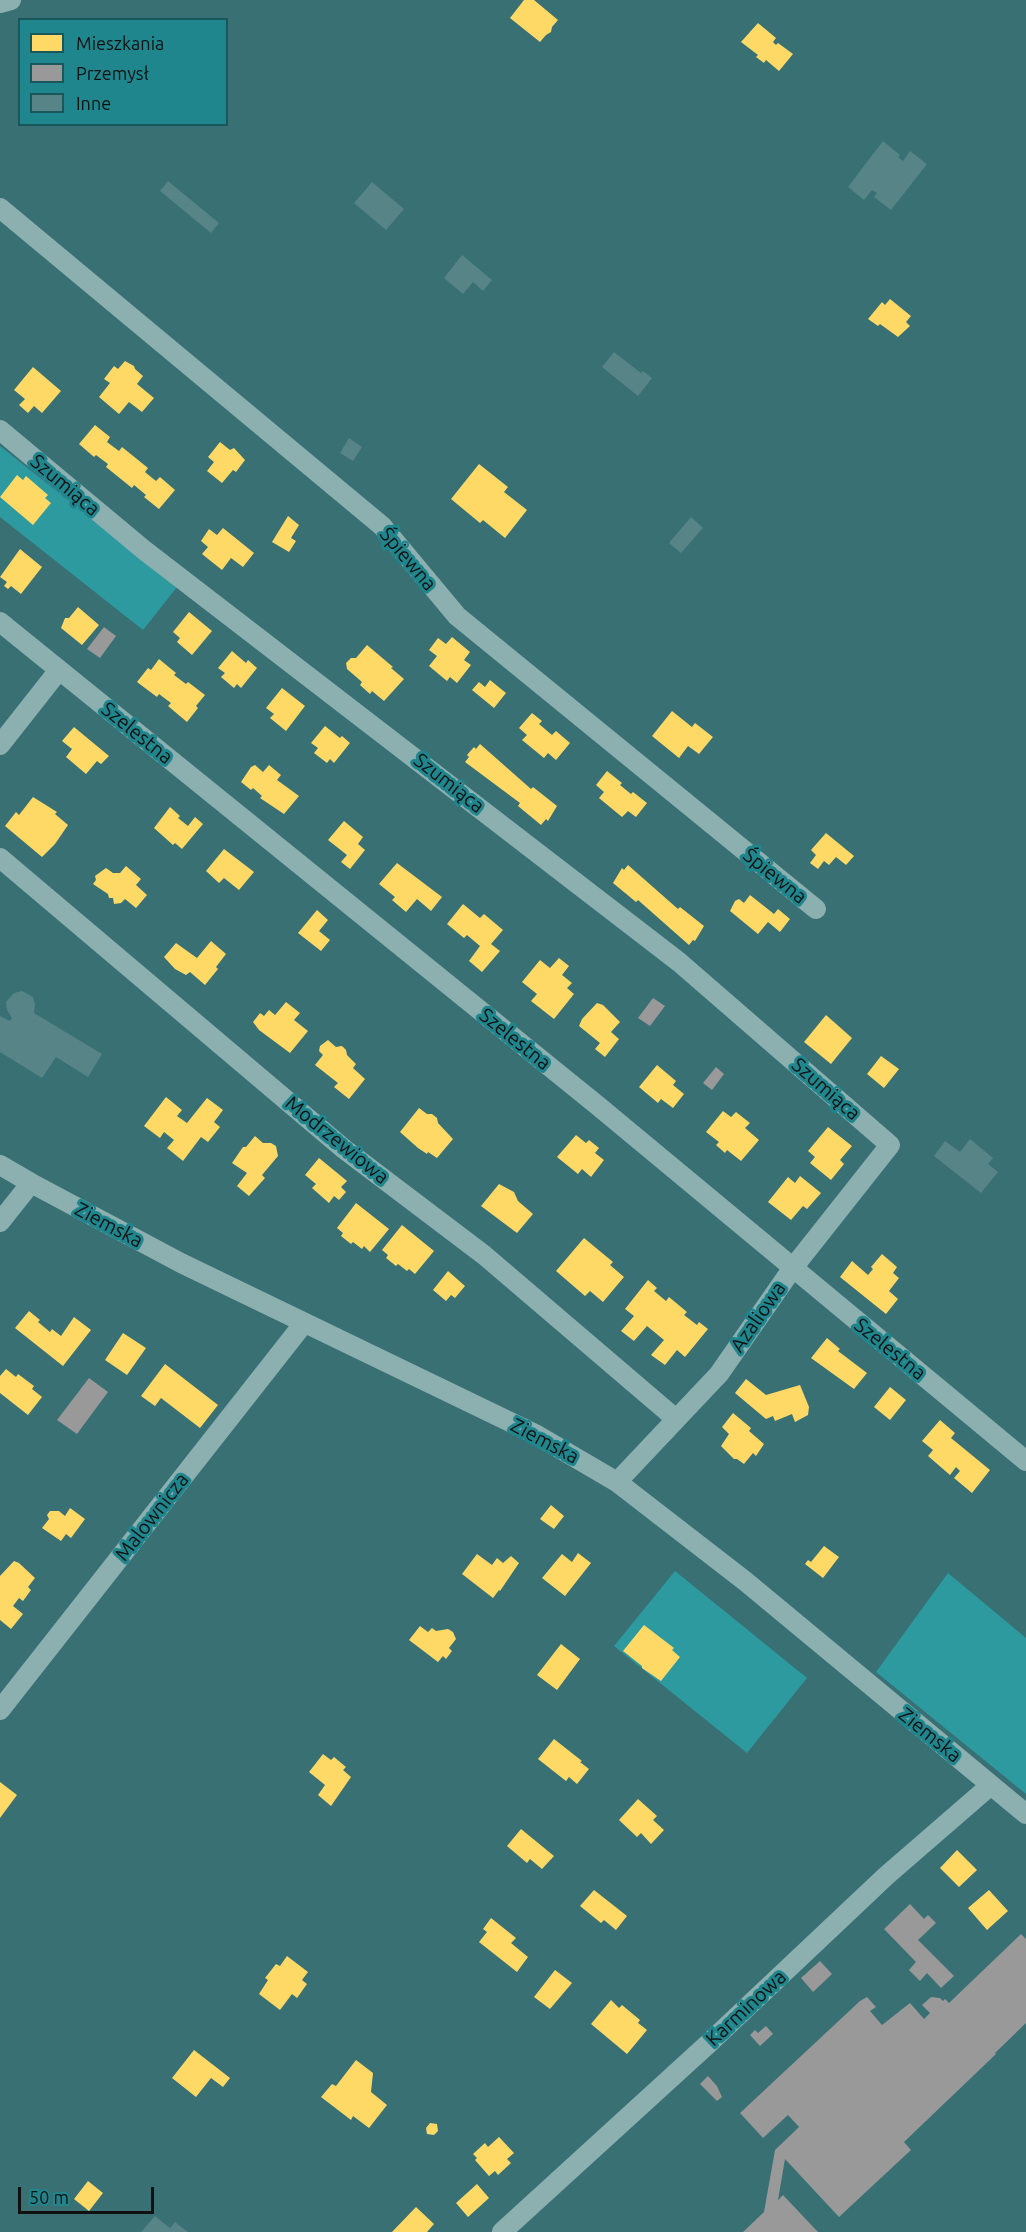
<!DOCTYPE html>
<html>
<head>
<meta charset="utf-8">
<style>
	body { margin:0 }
	#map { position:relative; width:1026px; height:2232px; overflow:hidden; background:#387074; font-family:Ubuntu,sans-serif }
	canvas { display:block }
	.legend { position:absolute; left:18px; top:18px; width:210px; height:108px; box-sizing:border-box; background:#1f868d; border:2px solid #19575b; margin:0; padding:8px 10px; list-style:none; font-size:18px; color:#111 }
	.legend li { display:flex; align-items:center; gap:12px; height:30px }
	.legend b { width:30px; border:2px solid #19575b }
	.scale { position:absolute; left:18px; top:2187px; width:136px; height:27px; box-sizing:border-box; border:3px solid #111; border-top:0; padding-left:8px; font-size:18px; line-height:21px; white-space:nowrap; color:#111; -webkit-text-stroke:4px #1f868d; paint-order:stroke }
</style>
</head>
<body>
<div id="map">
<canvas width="1026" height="2232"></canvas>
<ul class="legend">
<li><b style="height:16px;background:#ffd966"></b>Mieszkania</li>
<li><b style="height:16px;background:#999"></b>Przemysł</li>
<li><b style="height:16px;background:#578487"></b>Inne</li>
</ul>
<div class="scale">50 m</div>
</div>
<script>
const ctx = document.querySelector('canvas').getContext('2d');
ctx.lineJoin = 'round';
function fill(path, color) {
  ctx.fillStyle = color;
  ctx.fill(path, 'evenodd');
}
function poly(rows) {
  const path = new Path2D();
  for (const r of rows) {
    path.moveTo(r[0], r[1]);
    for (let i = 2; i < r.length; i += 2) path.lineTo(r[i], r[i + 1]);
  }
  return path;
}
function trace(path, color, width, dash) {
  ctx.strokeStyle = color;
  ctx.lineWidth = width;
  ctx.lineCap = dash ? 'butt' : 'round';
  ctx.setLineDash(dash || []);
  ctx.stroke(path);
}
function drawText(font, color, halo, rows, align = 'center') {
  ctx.font = font + ' Ubuntu,sans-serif';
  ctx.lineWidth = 6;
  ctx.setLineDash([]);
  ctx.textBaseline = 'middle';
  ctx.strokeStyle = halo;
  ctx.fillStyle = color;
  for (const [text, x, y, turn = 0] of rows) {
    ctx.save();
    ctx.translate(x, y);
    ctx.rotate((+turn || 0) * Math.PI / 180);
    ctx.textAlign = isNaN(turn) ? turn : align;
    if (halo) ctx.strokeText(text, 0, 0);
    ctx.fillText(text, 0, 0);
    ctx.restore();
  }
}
fill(poly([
	[0,446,177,587,143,630,0,517],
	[675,1571,807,1678,747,1753,614,1646],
	[948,1573,1026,1638,1026,1794,876,1672]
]), '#2d9aa0');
fill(poly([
	[524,0,534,0,558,20,552,27,551,32,546,35,540,42,510,18],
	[758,23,776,38,773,42,776,45,778,43,793,54,779,71,766,60,764,63,756,57,758,55,741,42],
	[890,299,911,316,906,322,910,326,898,337,880,324,878,326,868,319,882,302,885,305],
	[125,361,134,366,135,369,143,376,137,384,154,398,142,412,129,402,119,414,99,397,110,383,104,379,114,366,118,369],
	[33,367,61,391,42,413,34,406,28,413,19,405,25,399,14,390],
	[95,425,110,437,107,442,119,451,122,447,148,468,145,472,151,477,156,481,160,477,175,490,159,509,144,497,146,495,134,485,132,488,106,467,108,464,96,455,94,457,79,444],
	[220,442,230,450,234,448,245,460,236,472,233,470,222,483,207,471,214,462,208,457],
	[479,464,508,487,504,492,527,510,505,538,483,520,480,523,451,499],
	[17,475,23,480,26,476,48,495,45,498,51,503,33,525,0,497],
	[288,516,299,525,291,538,296,541,289,552,272,542],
	[223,528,254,553,243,567,231,558,222,570,202,554,208,547,201,541,209,529,217,535],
	[20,549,42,567,21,594,11,586,8,589,4,586,7,582,0,577],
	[78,607,99,625,82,645,61,628,65,618,69,618],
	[189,612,212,631,192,655,177,642,180,638,173,632],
	[452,637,470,652,464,660,471,665,457,683,450,677,447,681,429,666,437,656,429,650,438,638,446,644],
	[367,645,393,667,391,668,404,679,384,701,372,691,370,694,360,685,362,682,347,669,346,663,351,658,356,658],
	[232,651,246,663,248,660,257,668,241,688,237,684,234,688,221,677,225,673,218,668],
	[159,659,176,673,174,675,186,684,188,682,205,695,196,706,198,708,187,722,168,706,171,703,159,694,157,697,137,682,148,668,151,670],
	[490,680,506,693,494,708,472,690,479,682,485,687],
	[282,688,305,706,286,731,270,718,274,714,266,708],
	[672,711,692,727,695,723,713,737,699,754,688,746,679,758,652,736],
	[532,713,542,721,539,724,552,735,556,731,570,743,556,760,548,753,544,758,522,740,527,735,519,728],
	[325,726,340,738,342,736,350,743,334,763,330,759,327,763,314,753,318,748,311,743],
	[74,727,109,756,101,764,97,761,86,774,66,757,72,749,62,741],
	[480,744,531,789,533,787,557,806,548,821,546,819,541,825,518,806,520,803,465,762,469,757,467,755,474,747,476,749],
	[255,765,263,772,269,765,281,775,277,780,299,796,284,814,260,798,262,796,253,788,251,790,241,782,251,767],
	[607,771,622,783,620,785,631,794,633,792,647,803,636,817,628,811,622,817,599,798,604,792,596,785],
	[33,797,57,812,55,814,68,825,55,844,42,857,5,826,16,812,19,815],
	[170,807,180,816,178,818,188,826,195,817,203,824,182,849,175,843,173,845,154,828],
	[344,821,363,837,358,844,365,850,350,869,341,862,347,855,328,840],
	[826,833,854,856,846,865,836,857,829,865,824,861,818,869,810,863,816,855,811,850],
	[224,849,254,872,239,890,224,878,219,883,206,871],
	[397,863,442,897,431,911,417,899,406,912,392,900,395,897,379,884],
	[628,865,678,909,680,907,704,926,695,941,693,940,689,945,638,900,636,902,613,883,622,868,624,870],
	[126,866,141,879,136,885,147,895,136,908,125,899,121,903,114,904,113,898,109,898,108,894,93,884,96,880,95,876,106,868,113,873,120,873],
	[750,895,774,914,778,909,790,919,780,932,768,922,758,934,730,911,735,901,739,899,744,903],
	[463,904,480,918,484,914,503,930,491,944,500,951,482,972,469,961,480,946,467,935,464,938,447,924],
	[317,910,328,920,319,931,330,940,321,951,298,933],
	[211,941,226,954,216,967,218,969,205,985,190,972,186,975,175,969,164,957,176,943,197,958],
	[559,958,569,966,562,975,572,983,567,988,574,994,554,1019,531,1001,537,994,522,982,540,960,550,968],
	[286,1002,300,1013,294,1020,308,1031,290,1053,259,1030,253,1022,260,1013,264,1016,269,1010,275,1015],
	[597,1003,603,1005,620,1022,611,1032,619,1039,605,1057,595,1049,600,1043,579,1026,582,1019],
	[826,1015,852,1038,831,1064,804,1042],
	[328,1040,336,1047,342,1046,346,1050,347,1055,356,1064,353,1068,365,1079,349,1099,334,1087,338,1083,315,1065,323,1055,319,1051,320,1046],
	[881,1056,899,1069,884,1088,867,1074],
	[657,1065,676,1081,673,1085,684,1094,673,1108,661,1099,658,1103,639,1087],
	[166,1097,182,1110,177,1116,187,1123,207,1098,223,1110,214,1122,220,1127,208,1142,201,1137,183,1161,167,1148,174,1140,164,1132,160,1138,144,1126],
	[419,1108,427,1114,432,1114,437,1118,438,1123,453,1139,437,1158,428,1152,427,1154,418,1148,400,1132],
	[723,1111,731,1117,736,1112,750,1123,745,1128,759,1140,741,1161,727,1150,725,1153,716,1145,719,1142,706,1132],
	[828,1127,852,1146,840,1160,844,1164,831,1180,810,1163,815,1157,808,1151],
	[576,1135,586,1143,589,1140,599,1148,595,1153,604,1160,591,1177,582,1169,578,1174,557,1157],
	[255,1136,263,1143,271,1143,276,1146,278,1156,262,1175,265,1178,249,1196,237,1186,247,1173,232,1163,243,1147,246,1147],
	[319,1158,347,1181,341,1187,346,1192,339,1200,334,1196,329,1203,312,1188,316,1184,305,1175],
	[800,1176,821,1193,807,1209,803,1206,791,1220,768,1202,788,1177,795,1183],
	[499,1184,514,1192,518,1201,533,1214,517,1233,481,1206],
	[356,1203,389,1229,370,1252,364,1246,362,1249,353,1242,351,1244,341,1236,343,1233,337,1228],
	[402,1225,434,1251,415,1274,409,1269,407,1271,398,1264,396,1266,386,1258,388,1255,382,1250],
	[584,1238,613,1262,610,1265,624,1277,603,1302,590,1291,585,1296,556,1271],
	[882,1254,897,1267,893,1273,899,1278,889,1291,898,1299,886,1314,840,1277,852,1261,868,1275,873,1269,871,1267],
	[448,1271,465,1286,455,1298,451,1295,446,1301,433,1290],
	[648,1280,657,1288,654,1291,666,1301,669,1297,687,1312,684,1315,697,1325,699,1322,708,1329,685,1357,677,1350,665,1365,651,1355,664,1340,647,1326,634,1341,621,1331,634,1316,625,1309],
	[29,1311,40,1320,38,1322,50,1332,52,1329,61,1336,74,1317,91,1330,63,1366,15,1328],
	[123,1333,146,1348,127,1375,105,1360],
	[827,1338,840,1349,838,1351,867,1373,854,1389,811,1358],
	[165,1364,218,1405,200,1428,161,1398,155,1406,141,1396],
	[6,1369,16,1377,18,1374,34,1386,32,1389,42,1397,28,1415,0,1393,0,1376],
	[746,1379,766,1395,800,1385,809,1407,808,1415,795,1422,792,1414,775,1421,773,1416,766,1419,735,1393],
	[890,1387,906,1400,890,1420,874,1407],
	[733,1413,751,1428,749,1431,764,1444,756,1456,753,1453,744,1464,737,1459,734,1459,721,1446,729,1434,722,1427],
	[940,1420,955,1433,951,1438,990,1470,972,1493,954,1478,960,1471,956,1467,950,1475,928,1456,933,1450,922,1441],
	[551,1505,564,1516,554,1529,540,1519],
	[70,1508,85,1519,71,1538,66,1534,61,1541,42,1528,49,1519,47,1515,50,1511,59,1511,65,1516],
	[824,1546,839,1557,823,1578,805,1564,808,1560,811,1562],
	[578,1553,591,1563,565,1596,542,1578,562,1554,572,1562],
	[477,1554,492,1565,497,1558,503,1563,511,1556,519,1563,500,1591,499,1590,493,1598,462,1574],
	[14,1561,19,1563,35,1578,28,1587,31,1590,23,1601,19,1598,13,1606,23,1614,11,1629,0,1620,0,1576],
	[644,1625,674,1648,672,1650,680,1657,661,1681,642,1668,642,1666,623,1651],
	[420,1626,428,1632,432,1628,436,1631,448,1629,453,1632,456,1639,449,1648,452,1651,446,1659,443,1656,438,1662,409,1640],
	[561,1644,580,1659,557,1690,537,1675],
	[554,1739,582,1761,580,1762,589,1769,577,1784,569,1777,566,1781,538,1759],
	[323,1754,331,1760,334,1757,346,1767,343,1770,351,1777,331,1806,318,1795,325,1785,309,1772],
	[0,1782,17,1795,0,1818],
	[638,1799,657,1816,653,1820,664,1830,651,1844,641,1833,637,1837,619,1820],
	[521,1829,554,1856,542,1869,530,1859,527,1863,507,1846],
	[957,1850,977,1870,959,1887,940,1868],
	[594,1890,627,1916,616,1930,604,1920,601,1923,580,1906],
	[989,1890,1008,1911,987,1930,968,1908],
	[491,1918,516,1938,511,1943,528,1957,517,1972,479,1942,487,1932,483,1929],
	[287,1956,308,1972,302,1980,307,1984,297,1998,292,1994,280,2010,259,1994,268,1980,265,1978,276,1964,280,1966],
	[555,1970,572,1983,550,2009,534,1997],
	[611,2000,619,2008,622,2005,640,2020,638,2023,647,2030,627,2054,591,2024],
	[194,2050,230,2078,223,2087,211,2078,196,2097,172,2078],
	[356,2060,373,2073,371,2092,387,2105,369,2128,353,2116,351,2120,321,2097,332,2084,336,2086],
	[430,2123,437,2124,438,2131,434,2135,427,2134,426,2128],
	[499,2137,514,2153,507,2159,511,2163,498,2175,495,2171,489,2176,475,2160,477,2158,473,2154,485,2143,488,2147],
	[88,2181,103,2193,89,2211,74,2199],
	[477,2184,489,2198,468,2217,456,2203],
	[416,2207,434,2224,427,2232,392,2232]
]), '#ffd966');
fill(poly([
	[104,627,116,636,100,658,87,649],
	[653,998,665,1006,650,1026,638,1018],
	[716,1067,724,1074,712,1090,703,1083],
	[89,1378,108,1392,77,1434,57,1420],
	[910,1904,924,1919,928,1915,936,1923,918,1940,954,1976,941,1988,927,1973,920,1981,909,1970,916,1962,884,1929],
	[1021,1934,1026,1939,1026,2023,995,2053,996,2054,904,2142,911,2150,839,2217,785,2159,778,2200,783,2195,818,2232,743,2232,764,2212,775,2150,799,2127,788,2115,763,2138,740,2113,860,2001,867,1997,876,2007,870,2011,882,2025,910,2003,924,2019,930,2013,922,2005,931,1997,940,1998,943,2001,945,1999,949,2003],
	[820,1961,832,1974,813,1992,801,1978],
	[766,2026,773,2034,760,2046,750,2035,755,2030,758,2033],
	[708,2076,717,2086,722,2097,717,2101,700,2084]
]), '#999');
fill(poly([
	[883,141,900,155,898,157,903,161,910,151,927,164,891,210,874,197,877,193,872,190,864,200,848,187],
	[168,181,219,223,211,233,160,191],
	[372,182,404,209,386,230,354,203],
	[462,255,492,280,483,291,473,282,463,294,444,278],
	[614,352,641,373,643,371,652,378,638,396,602,367],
	[349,438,362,447,353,461,340,453],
	[691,517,703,528,681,553,669,543],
	[22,991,33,997,35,1004,34,1013,102,1054,88,1077,56,1057,42,1078,0,1052,0,1016,10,1021,12,1018,7,1010,6,1002,14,993],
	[970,1139,993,1158,988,1164,998,1172,981,1193,934,1156,945,1141,960,1152],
	[155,2216,170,2228,175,2222,188,2232,141,2232]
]), '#578487');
trace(poly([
	[0,3,11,0],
	[0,208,382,526,457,616,816,909],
	[0,430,144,550,679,962,890,1145,792,1269,719,1374,617,1482],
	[0,622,597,1105,1026,1461],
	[0,745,59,670],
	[0,858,344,1149,484,1255,676,1419],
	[0,1165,31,1183,181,1263,535,1434,617,1482,745,1581,1026,1814],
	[0,1222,31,1183],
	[0,1710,304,1323],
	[502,2232,708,2044,886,1876,991,1785]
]), '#8cafb0', 20);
drawText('20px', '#111', '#1f868d', [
	["Szumiąca",65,485,40],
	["Śpiewna",408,559,50],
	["Szelestna",137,733,39],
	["Szumiąca",449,783,38],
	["Śpiewna",775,876,39],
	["Szelestna",515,1039,39],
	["Szumiąca",826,1089,41],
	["Modrzewiowa",337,1140,39],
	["Ziemska",109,1225,28],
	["Azaliowa",758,1317,-55],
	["Szelestna",890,1349,39],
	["Ziemska",545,1441,28],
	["Malownicza",152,1517,-52],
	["Ziemska",930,1735,39],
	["Karminowa",746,2008,-43]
]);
</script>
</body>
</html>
